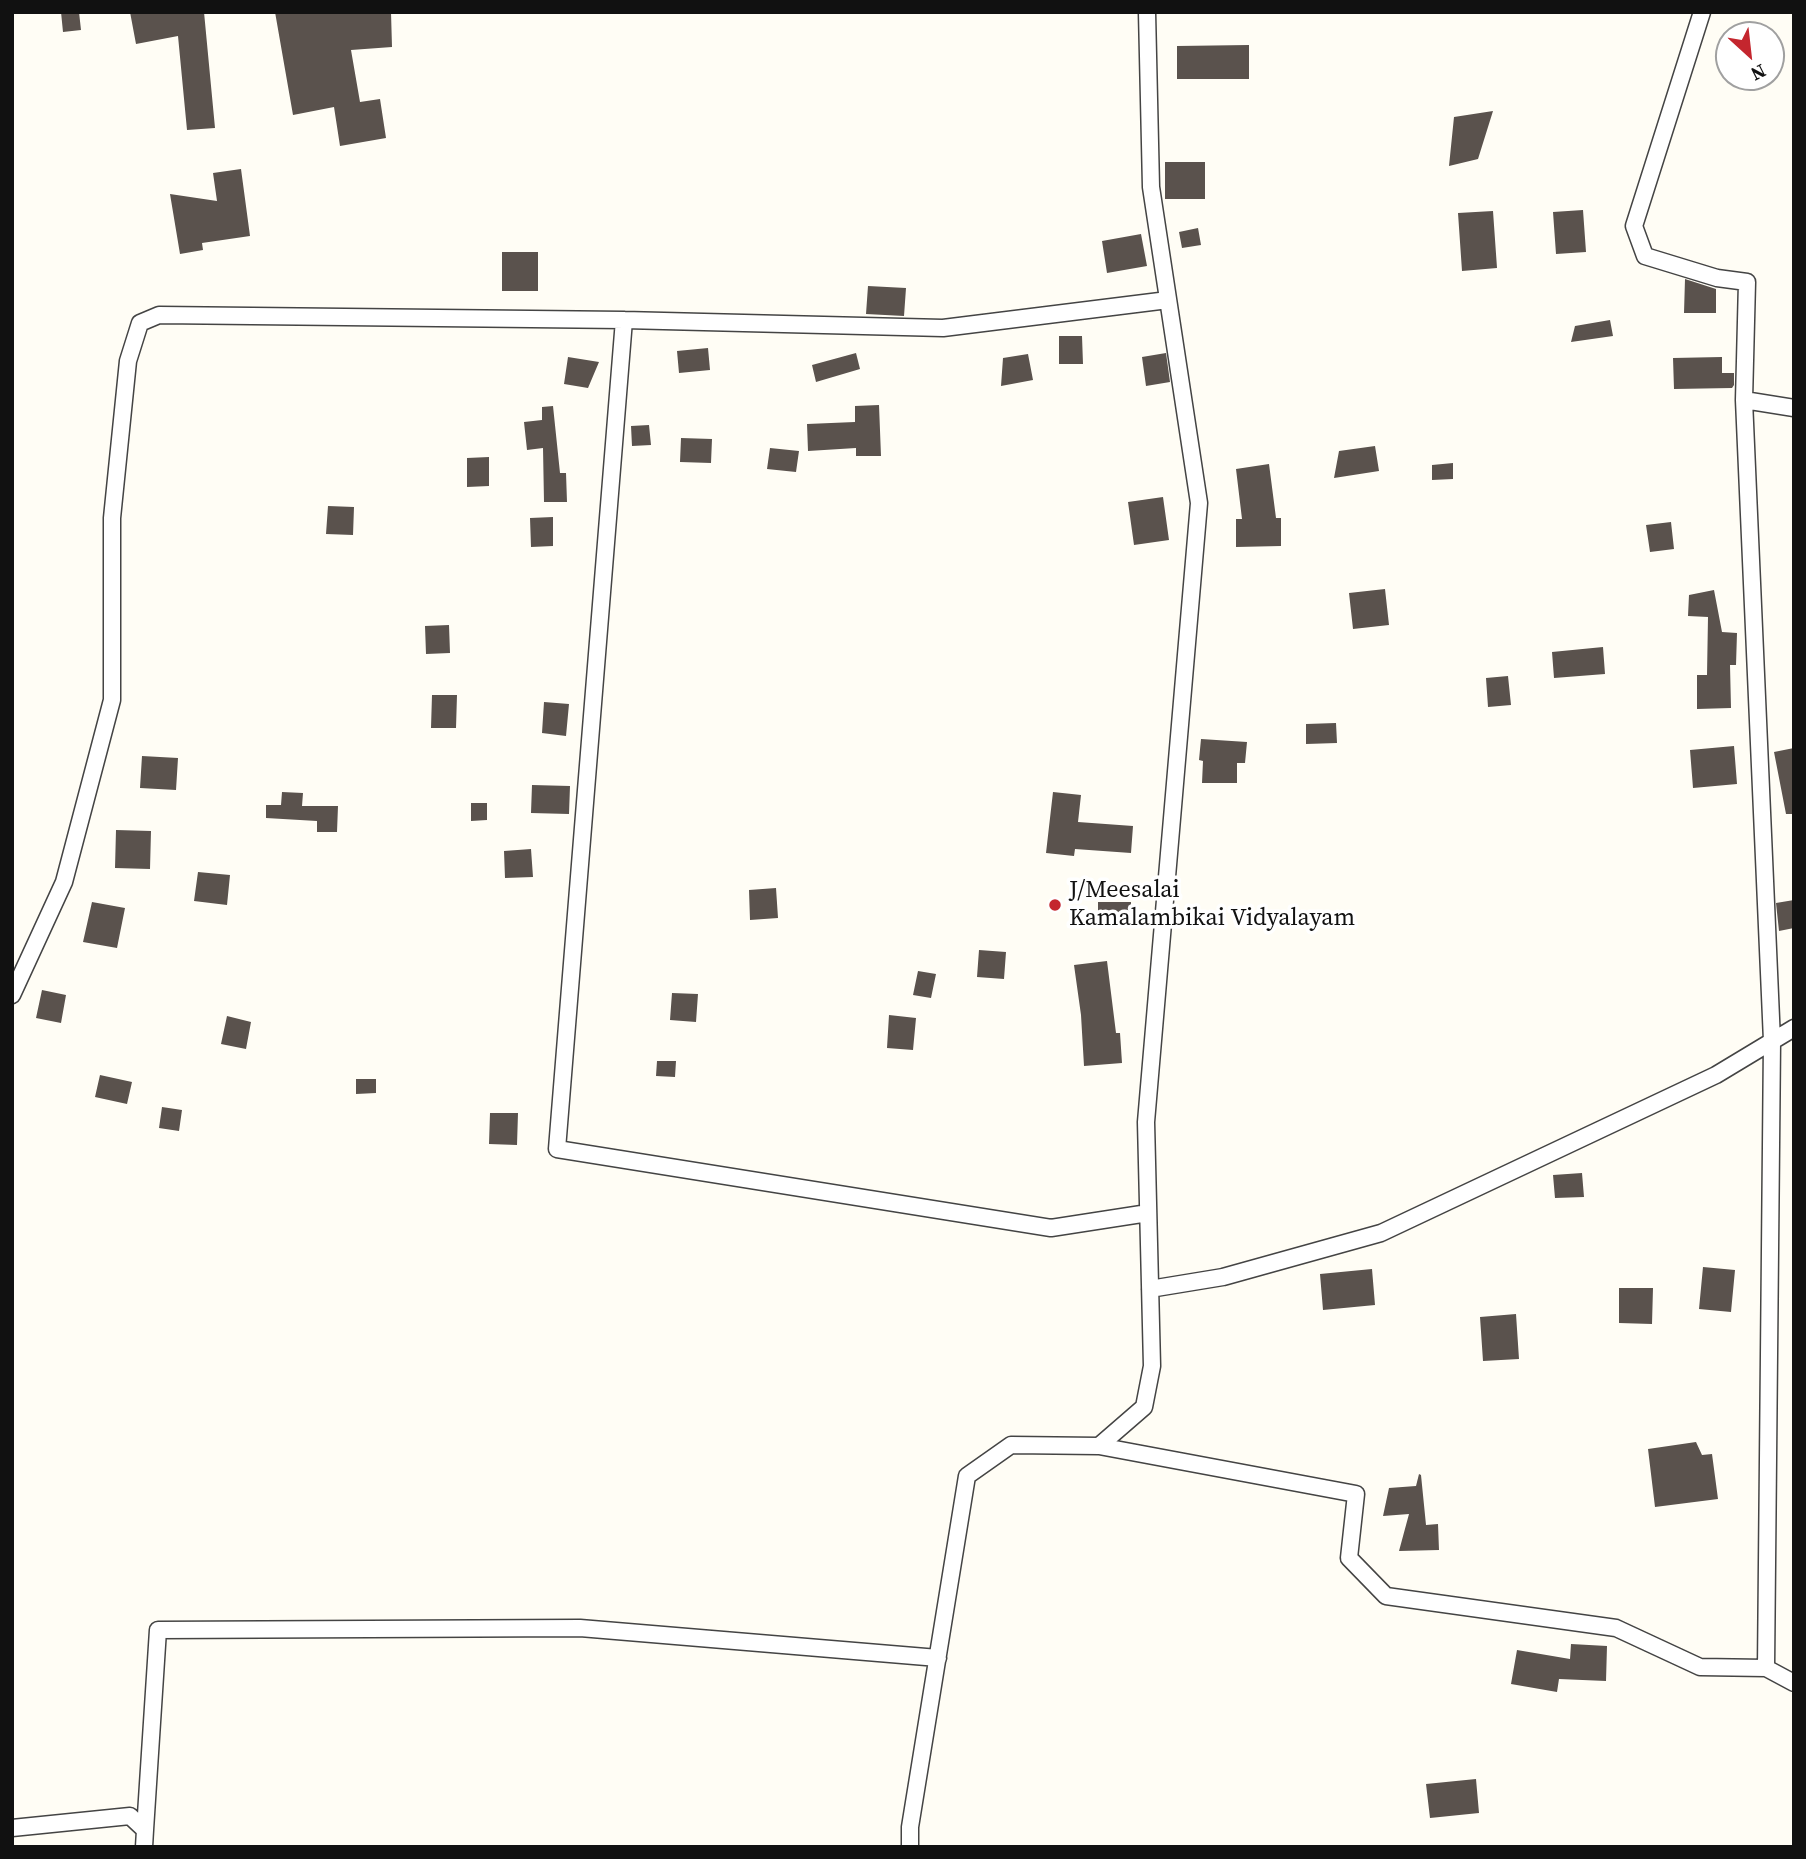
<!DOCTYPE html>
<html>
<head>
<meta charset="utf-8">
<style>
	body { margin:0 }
	#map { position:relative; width:1806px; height:1859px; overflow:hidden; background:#fffdf5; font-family:"Source Serif 4",serif }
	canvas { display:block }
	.frame { position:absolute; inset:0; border:14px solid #111; pointer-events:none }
	.north { position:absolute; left:1715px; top:21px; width:70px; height:70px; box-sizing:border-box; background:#fff; border:2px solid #a0a0a0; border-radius:50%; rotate:153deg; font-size:19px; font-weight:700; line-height:28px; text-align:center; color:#111 }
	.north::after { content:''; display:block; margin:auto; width:24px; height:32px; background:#c4262e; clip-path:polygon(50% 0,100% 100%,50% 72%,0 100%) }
</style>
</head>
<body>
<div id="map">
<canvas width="1806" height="1859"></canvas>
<div class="frame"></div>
<div class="north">N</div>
</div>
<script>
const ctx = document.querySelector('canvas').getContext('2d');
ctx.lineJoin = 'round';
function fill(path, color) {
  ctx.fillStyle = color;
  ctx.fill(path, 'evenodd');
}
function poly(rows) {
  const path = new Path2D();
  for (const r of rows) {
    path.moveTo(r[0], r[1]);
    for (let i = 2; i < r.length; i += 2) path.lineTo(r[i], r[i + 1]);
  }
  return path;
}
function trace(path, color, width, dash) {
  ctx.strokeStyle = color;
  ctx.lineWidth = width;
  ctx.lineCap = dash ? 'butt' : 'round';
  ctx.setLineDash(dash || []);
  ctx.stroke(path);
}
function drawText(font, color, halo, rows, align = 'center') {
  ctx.font = font + ' "Source Serif 4",serif';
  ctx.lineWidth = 7;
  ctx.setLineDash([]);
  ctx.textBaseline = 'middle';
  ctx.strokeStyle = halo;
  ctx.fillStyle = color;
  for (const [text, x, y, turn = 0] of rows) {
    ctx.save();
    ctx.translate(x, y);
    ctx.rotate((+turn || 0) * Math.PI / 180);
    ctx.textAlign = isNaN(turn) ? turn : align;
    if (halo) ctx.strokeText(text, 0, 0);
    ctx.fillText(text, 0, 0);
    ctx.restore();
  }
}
fill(poly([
	[61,12,79,12,81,30,63,32],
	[130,12,204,12,215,128,187,130,178,36,136,44],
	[275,12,391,12,392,47,351,50,360,102,380,99,386,138,340,146,334,107,293,115],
	[1249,45,1249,79,1177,79,1177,46],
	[1493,111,1478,159,1449,166,1454,117],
	[1165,162,1205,162,1205,199,1165,199],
	[241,169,250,236,202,243,203,250,180,254,170,194,217,201,213,173],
	[1583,210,1586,252,1556,254,1553,212],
	[1493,211,1497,268,1462,271,1458,213],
	[1198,228,1201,245,1182,248,1179,232],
	[1141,234,1147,266,1107,273,1102,241],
	[502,252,538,252,538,291,502,291],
	[1685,279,1716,289,1716,313,1684,313],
	[868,286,906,288,904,316,866,314],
	[1610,320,1613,336,1571,342,1575,326],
	[1059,336,1082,336,1083,364,1059,364],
	[708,348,710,370,679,373,677,351],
	[856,353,860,369,816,382,812,365],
	[1166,353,1170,382,1146,386,1142,357],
	[1028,354,1033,380,1001,386,1003,358],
	[568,357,599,362,588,388,564,384],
	[1722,357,1722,373,1734,373,1734,385,1732,388,1674,389,1673,358],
	[879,405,881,456,856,456,856,448,808,451,807,424,855,422,855,406],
	[553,406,560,473,566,473,567,502,544,502,543,448,527,450,524,422,542,420,542,407],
	[649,425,651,445,632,446,631,426],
	[681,438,712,439,711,463,680,462],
	[1375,446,1379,471,1334,478,1339,451],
	[770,448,799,451,796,472,767,469],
	[489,457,489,486,467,487,467,458],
	[1453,463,1453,479,1432,480,1432,465],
	[1269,464,1276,518,1281,518,1281,546,1236,547,1236,519,1242,519,1236,469],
	[1163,497,1169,540,1134,545,1128,502],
	[328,506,354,507,353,535,326,534],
	[553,517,553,546,531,547,530,518],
	[1671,522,1674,549,1650,552,1646,525],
	[1385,589,1389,625,1353,629,1349,593],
	[1714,590,1722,632,1737,633,1736,665,1730,665,1731,708,1697,709,1697,675,1707,675,1708,617,1688,616,1689,595],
	[449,625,450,653,426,654,425,626],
	[1603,647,1605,674,1554,678,1552,652],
	[1508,676,1511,705,1488,707,1486,678],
	[432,695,457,695,456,728,431,728],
	[544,702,569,704,566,736,542,733],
	[1336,723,1337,743,1306,744,1306,724],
	[1201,739,1247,742,1245,763,1237,763,1237,783,1202,783,1203,761,1199,760],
	[1734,746,1737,784,1693,788,1690,750],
	[1794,748,1794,814,1786,814,1774,752],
	[142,756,178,758,176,790,140,788],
	[532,785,570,786,569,814,531,813],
	[282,792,303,793,302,806,338,806,337,832,317,832,317,821,266,818,266,805,281,805],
	[1053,792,1081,795,1078,822,1133,826,1131,853,1075,849,1074,856,1046,853],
	[471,803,487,803,487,820,471,821],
	[116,830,151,831,150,869,115,868],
	[531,849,533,877,505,878,504,851],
	[198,872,230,875,227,905,194,901],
	[776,888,778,918,750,920,749,890],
	[1794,900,1794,928,1779,931,1776,903],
	[92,902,125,908,117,948,83,942],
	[1098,902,1131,902,1131,928,1098,927],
	[979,950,1006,952,1004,979,977,977],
	[1107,961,1116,1033,1120,1033,1122,1063,1084,1066,1081,1015,1074,965],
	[918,971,936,974,931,998,913,995],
	[42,990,66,995,61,1023,36,1018],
	[672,993,698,994,696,1022,670,1020],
	[889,1015,916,1018,913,1050,887,1048],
	[227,1016,251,1022,246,1049,221,1044],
	[657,1061,676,1061,675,1077,656,1076],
	[100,1075,132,1082,127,1104,95,1097],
	[356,1079,376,1079,376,1093,356,1094],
	[162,1107,182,1110,179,1131,159,1128],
	[490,1113,518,1113,517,1145,489,1144],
	[1582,1173,1584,1197,1555,1198,1553,1175],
	[1703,1267,1735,1270,1731,1312,1699,1309],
	[1372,1269,1375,1305,1323,1310,1320,1274],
	[1619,1288,1653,1288,1652,1324,1619,1323],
	[1516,1314,1519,1359,1483,1361,1480,1317],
	[1696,1442,1702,1455,1712,1454,1718,1499,1655,1507,1648,1449],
	[1419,1474,1421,1475,1426,1525,1438,1524,1439,1550,1399,1551,1409,1514,1383,1516,1389,1488,1416,1486],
	[1571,1644,1607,1646,1606,1681,1559,1679,1557,1692,1511,1684,1517,1650,1570,1659],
	[1476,1779,1479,1813,1430,1818,1426,1784]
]), '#5a524d');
const minor = poly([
	[1702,12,1634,226,1645,256,1717,278,1747,282,1744,400],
	[624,320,557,1149,1051,1228,1148,1213],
	[12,995,64,882,112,700,112,518,128,361,140,323,159,315,624,320,943,328,1168,300],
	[1150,1289,1223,1277,1381,1233,1716,1075,1794,1028],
	[1099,1446,1356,1494,1349,1558,1386,1596,1616,1628,1700,1667,1766,1668,1794,1683],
	[1766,1668,1772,1041,1744,400,1794,408],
	[12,1828,130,1816,145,1830,144,1847],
	[145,1830,158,1630,580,1628,938,1658],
	[910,1847,910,1827,967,1476,1011,1445,1099,1446,1144,1407,1152,1366,1146,1122,1199,503,1151,187,1147,12]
]);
trace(minor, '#444', 19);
trace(minor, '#fff', 16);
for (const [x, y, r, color] of [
	[1055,905,7,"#c4262e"]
]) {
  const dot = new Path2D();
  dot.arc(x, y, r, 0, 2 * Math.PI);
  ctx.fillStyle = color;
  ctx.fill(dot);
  trace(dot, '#fff', 2.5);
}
drawText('24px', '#111', '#fff', [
	["J/Meesalai",1069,891],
	["Kamalambikai Vidyalayam",1069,919]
], 'left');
</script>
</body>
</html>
